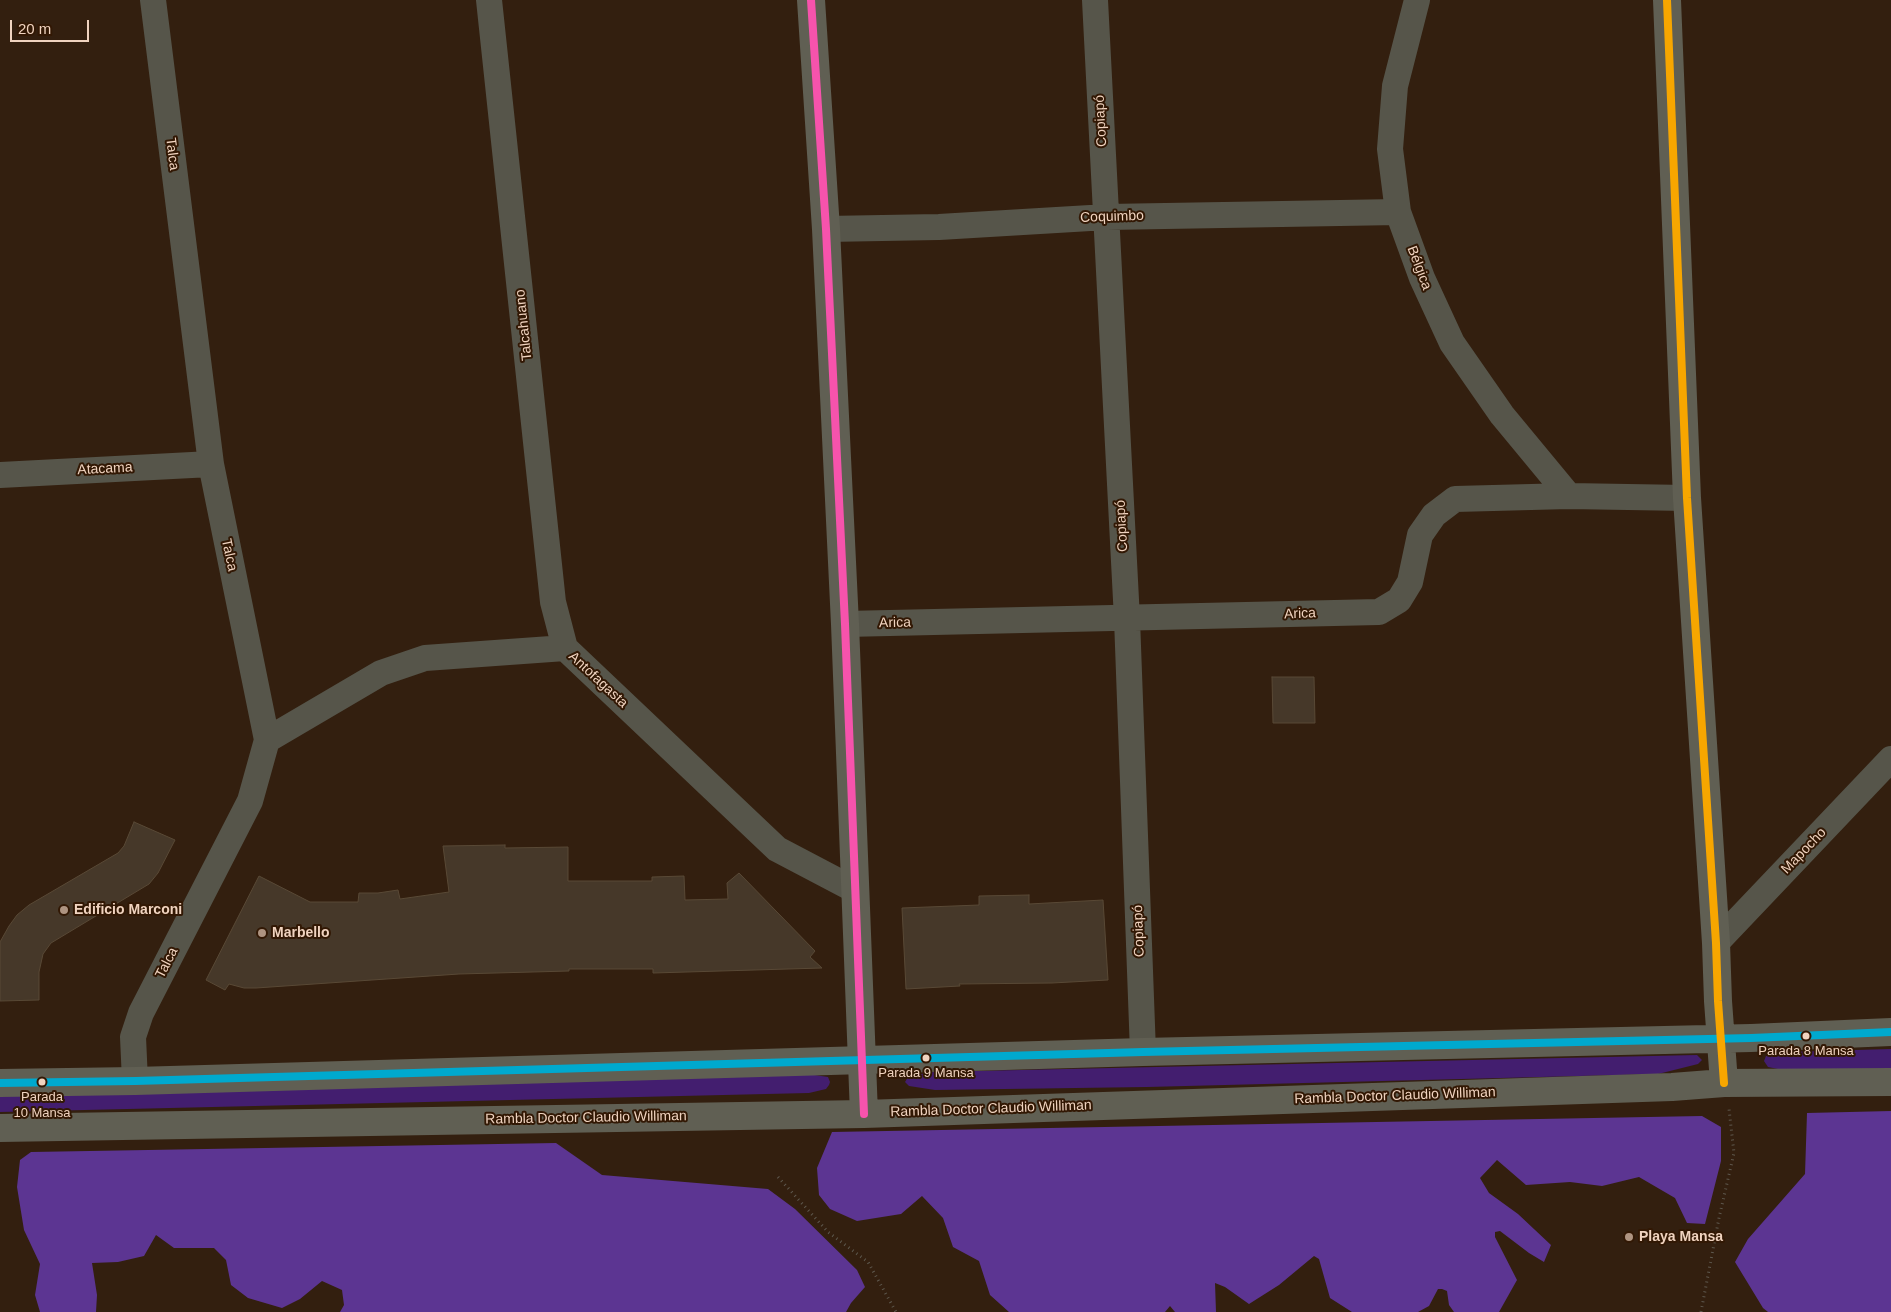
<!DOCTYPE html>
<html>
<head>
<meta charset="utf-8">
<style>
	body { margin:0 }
	#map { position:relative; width:1891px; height:1312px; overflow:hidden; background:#331f0f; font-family:Helvetica,sans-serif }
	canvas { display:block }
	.scale { position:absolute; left:10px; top:20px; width:79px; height:22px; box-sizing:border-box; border:2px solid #f0d3bf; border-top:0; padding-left:6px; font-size:15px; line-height:18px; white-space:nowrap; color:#f0d3bf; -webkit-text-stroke:4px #321804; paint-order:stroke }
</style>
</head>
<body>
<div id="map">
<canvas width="1891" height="1312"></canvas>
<div class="scale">20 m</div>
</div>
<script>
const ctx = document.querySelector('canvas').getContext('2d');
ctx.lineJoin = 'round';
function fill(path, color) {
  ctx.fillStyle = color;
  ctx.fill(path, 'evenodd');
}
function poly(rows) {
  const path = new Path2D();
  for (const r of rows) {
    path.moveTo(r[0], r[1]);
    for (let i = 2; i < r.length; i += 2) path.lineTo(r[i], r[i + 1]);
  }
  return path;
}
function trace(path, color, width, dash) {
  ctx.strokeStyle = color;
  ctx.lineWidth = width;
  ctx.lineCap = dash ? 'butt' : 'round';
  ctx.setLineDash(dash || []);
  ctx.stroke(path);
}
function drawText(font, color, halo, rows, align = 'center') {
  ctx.font = font + ' Helvetica,sans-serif';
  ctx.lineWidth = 4;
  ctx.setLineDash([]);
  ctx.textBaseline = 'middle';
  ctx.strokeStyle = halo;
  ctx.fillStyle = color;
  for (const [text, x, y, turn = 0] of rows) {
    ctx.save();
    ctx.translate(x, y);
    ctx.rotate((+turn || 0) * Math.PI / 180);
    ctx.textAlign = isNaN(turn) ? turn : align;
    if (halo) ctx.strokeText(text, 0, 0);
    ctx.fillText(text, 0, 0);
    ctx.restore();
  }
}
fill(poly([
	[1891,1049,1891,1069,1788,1071,1768,1067,1764,1061,1766,1056,1786,1052],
	[1697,1055,1702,1060,1698,1064,1658,1074,1147,1087,935,1090,909,1086,905,1082,908,1077,931,1072],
	[808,1074,828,1077,830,1082,829,1085,826,1089,809,1093,0,1112,0,1091]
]), '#431e6f');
fill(poly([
	[1891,1111,1891,1312,1768,1312,1763,1308,1735,1262,1748,1239,1805,1174,1807,1113],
	[1702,1116,1721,1127,1721,1161,1705,1224,1687,1223,1675,1198,1639,1177,1602,1186,1570,1182,1526,1185,1497,1160,1480,1178,1489,1193,1518,1214,1551,1245,1544,1262,1529,1253,1500,1231,1495,1232,1495,1237,1517,1280,1499,1312,1454,1312,1449,1305,1447,1291,1442,1289,1438,1289,1429,1306,1418,1312,1352,1312,1330,1298,1319,1259,1314,1256,1279,1285,1249,1304,1225,1287,1215,1283,1216,1312,1175,1312,1170,1306,1165,1312,1009,1312,990,1295,979,1261,953,1247,943,1218,922,1196,901,1214,857,1221,830,1209,819,1195,817,1168,832,1132],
	[556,1143,602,1175,768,1189,795,1209,857,1270,865,1287,851,1303,846,1312,340,1312,344,1305,342,1290,322,1281,300,1299,282,1308,248,1298,231,1285,226,1260,214,1248,174,1248,156,1235,144,1256,118,1262,92,1263,97,1295,96,1312,40,1312,35,1295,40,1264,24,1230,17,1187,20,1160,31,1152]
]), '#5c3592');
const building = poly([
	[1272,677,1314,677,1315,723,1273,723,1272,677],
	[134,822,175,840,158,873,149,884,51,943,43,954,39,972,39,1000,0,1001,0,942,9,926,17,915,29,905,118,853,124,846,134,822],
	[505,845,505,848,568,847,568,881,652,881,652,877,684,876,685,900,728,899,727,883,739,873,815,951,810,957,822,968,653,973,653,969,569,969,569,971,459,974,256,988,244,988,229,984,225,990,206,980,259,876,310,902,358,902,359,893,378,893,398,890,400,899,449,892,443,846,505,845],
	[1029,895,1029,904,1103,900,1108,980,1052,983,959,984,960,986,906,989,902,908,979,905,979,896,1029,895]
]);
fill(building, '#463829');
trace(building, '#594936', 1);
trace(poly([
	[778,1177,828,1232,868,1262,896,1312],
	[1701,1312,1719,1218,1734,1153,1729,1109]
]), '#5e584e', 3, [1, 4]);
trace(poly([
	[489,0,553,602,565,648],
	[1095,0,1127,619,1143,1052],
	[1417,0,1395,86,1390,149,1398,212,1422,278,1452,343,1502,415,1569,496],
	[826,229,939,227,1107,217,1398,212],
	[0,475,211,464],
	[845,624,1379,612,1399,600,1410,582,1420,535,1434,515,1455,499,1569,496,1687,498],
	[267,740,381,673,425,658,565,648,777,849,855,890],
	[1716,943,1891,759],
	[135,1081,133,1037,141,1013,250,801,267,740,211,464,153,0]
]), '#56554a', 26);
trace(poly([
	[811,0,826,229,845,624,864,1114],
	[1667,0,1687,498,1716,943,1718,1001,1724,1083],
	[0,1083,135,1081,1143,1052,1751,1038,1891,1032],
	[0,1128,864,1114,1672,1087,1724,1083,1891,1082]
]), '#605f53', 28);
trace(poly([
	[0,1083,135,1081,1143,1052,1751,1038,1891,1032]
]), '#00a9ce', 8);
trace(poly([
	[811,0,826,229,845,624,864,1114]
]), '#f653ac', 8);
trace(poly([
	[1667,0,1687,498,1716,943,1718,1001,1724,1083]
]), '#f7a600', 8);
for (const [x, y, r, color] of [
	[64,910,5,"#ae9481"],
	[262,933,5,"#ae9481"],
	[1806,1036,4.5,"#f0d3bf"],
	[926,1058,4.5,"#f0d3bf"],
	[42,1082,4.5,"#f0d3bf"],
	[1629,1237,5,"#ae9481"]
]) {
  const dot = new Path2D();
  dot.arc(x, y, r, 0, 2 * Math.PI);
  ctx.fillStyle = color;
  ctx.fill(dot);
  trace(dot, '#321804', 2);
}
drawText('13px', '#f0d3bf', '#321804', [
	["Parada 8 Mansa",1806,1051],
	["Parada 9 Mansa",926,1073],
	["Parada",42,1097],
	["10 Mansa",42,1113]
]);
drawText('14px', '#f0d3bf', '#321804', [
	["Copiapó",1101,121,-93],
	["Talca",172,154,83],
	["Coquimbo",1112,217,-2],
	["Bélgica",1419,268,69],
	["Talcahuano",524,325,-96],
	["Atacama",105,469,-3],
	["Copiapó",1122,526,-93],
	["Talca",229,555,78],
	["Arica",1300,614,-2],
	["Arica",895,623,-1],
	["Antofagasta",598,680,43],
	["Mapocho",1804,851,-46],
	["Copiapó",1139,931,-92],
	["Talca",167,963,-63],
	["Rambla Doctor Claudio Williman",1395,1096,-2],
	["Rambla Doctor Claudio Williman",991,1109,-2],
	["Rambla Doctor Claudio Williman",586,1118,-1]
]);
drawText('bold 14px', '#f0d3bf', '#321804', [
	["Edificio Marconi",74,910],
	["Marbello",272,933],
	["Playa Mansa",1639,1237]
], 'left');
</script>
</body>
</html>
